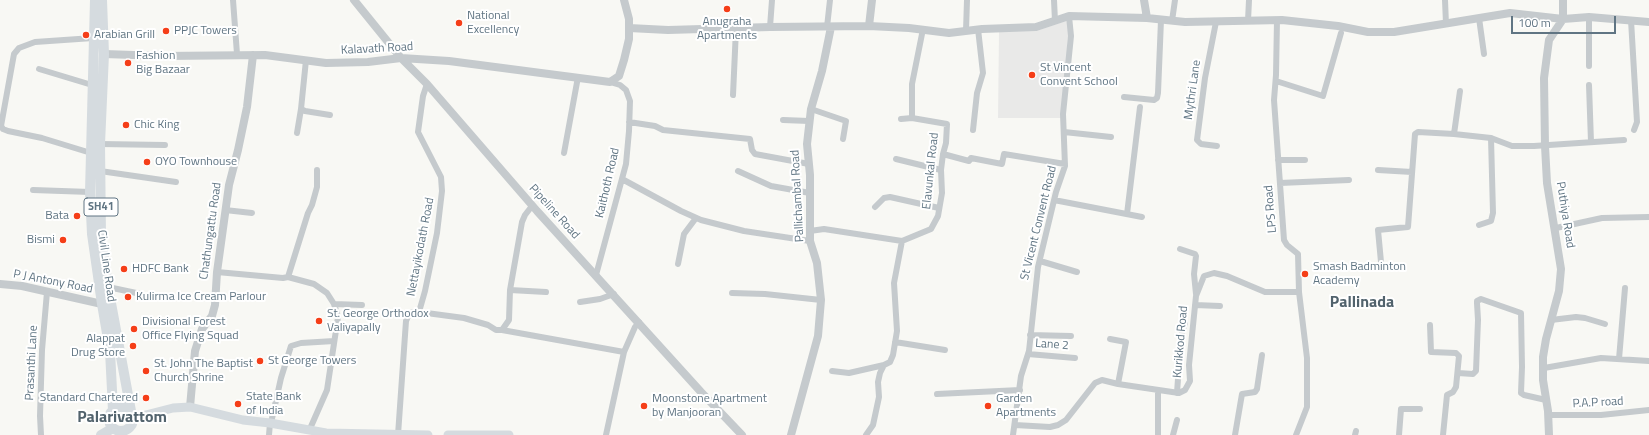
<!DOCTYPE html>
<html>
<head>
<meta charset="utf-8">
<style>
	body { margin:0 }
	#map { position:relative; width:1649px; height:435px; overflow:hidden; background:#f8f8f4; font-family:"Titillium Web",sans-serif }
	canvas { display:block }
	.scale { position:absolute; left:1511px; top:16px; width:105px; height:18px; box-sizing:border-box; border:2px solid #607583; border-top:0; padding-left:5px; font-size:12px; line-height:14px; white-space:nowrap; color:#607583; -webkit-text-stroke:3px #fff; paint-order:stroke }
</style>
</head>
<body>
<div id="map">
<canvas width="1649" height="435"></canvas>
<div class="scale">100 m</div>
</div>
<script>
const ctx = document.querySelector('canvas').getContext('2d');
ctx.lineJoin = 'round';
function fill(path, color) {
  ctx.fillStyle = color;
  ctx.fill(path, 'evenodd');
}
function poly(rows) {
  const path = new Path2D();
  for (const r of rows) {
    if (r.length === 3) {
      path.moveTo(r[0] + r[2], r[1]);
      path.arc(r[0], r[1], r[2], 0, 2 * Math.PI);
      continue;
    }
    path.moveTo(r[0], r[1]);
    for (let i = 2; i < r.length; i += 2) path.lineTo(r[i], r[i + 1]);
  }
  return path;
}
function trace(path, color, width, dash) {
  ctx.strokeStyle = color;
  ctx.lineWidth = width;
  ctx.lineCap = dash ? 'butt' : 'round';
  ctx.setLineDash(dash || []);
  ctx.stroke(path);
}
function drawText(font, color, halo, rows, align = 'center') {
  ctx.font = font + ' "Titillium Web",sans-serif';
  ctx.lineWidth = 4;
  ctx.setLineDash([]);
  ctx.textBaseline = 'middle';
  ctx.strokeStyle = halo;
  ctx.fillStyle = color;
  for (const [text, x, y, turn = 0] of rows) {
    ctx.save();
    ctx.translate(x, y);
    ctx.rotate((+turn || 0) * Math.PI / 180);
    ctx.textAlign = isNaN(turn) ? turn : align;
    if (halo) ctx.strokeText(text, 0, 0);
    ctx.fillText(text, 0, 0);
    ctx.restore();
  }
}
fill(poly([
	[1069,16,1064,118,998,118,999,32]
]), '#e9e9e8');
trace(poly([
	[233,0,237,54],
	[1054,0,1055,21],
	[1445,0,1446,24],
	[1589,17,1589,66],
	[1479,18,1484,54],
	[1277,20,1276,75,1274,100,1284,240,1287,245,1298,254,1299,292,1307,358,1307,407,1296,435],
	[1631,20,1637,122,1634,130],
	[1172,21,1175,0],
	[1248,21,1249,0],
	[1216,22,1205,78,1197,140,1201,144,1217,146],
	[770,27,772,0],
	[827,27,830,0],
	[966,31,967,0],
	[306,60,301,109,305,111,330,115],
	[39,69,92,85],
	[1276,81,1323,96,1341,33],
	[1589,85,1591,142],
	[733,95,736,29],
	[1124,97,1154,100,1157,98,1158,93,1161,20],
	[811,109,846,121,843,139],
	[901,119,912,118],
	[783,120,809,121],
	[629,122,655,126,663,130,750,139,752,150,755,154,809,164],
	[973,130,977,93,983,73,978,29],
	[1064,132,1111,137],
	[297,133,301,109],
	[1454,134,1460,91],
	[100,144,165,145],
	[91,153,42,138,8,131,3,129,1,126,14,54,19,48,35,42,93,38],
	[564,153,578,77],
	[943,154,969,161,971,158,1002,164,1004,154,1065,164],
	[896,159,941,170],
	[1278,160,1305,160],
	[1378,170,1412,172],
	[100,171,176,182],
	[738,171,771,186,810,193],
	[622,179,681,211,701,220,744,231,810,241],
	[1280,183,1349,180],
	[33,190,90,192],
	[1054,200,1142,217],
	[875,207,884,198,890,197,939,208],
	[225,210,252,213],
	[1127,214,1140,107],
	[1479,225,1491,221,1493,213,1491,138,1512,146,1534,146,1624,140],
	[1556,228,1602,218,1649,217],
	[810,231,824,229,902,241],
	[1180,249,1195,254,1196,256,1194,274,1196,294],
	[1040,261,1077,272],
	[1381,262,1378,230,1408,227,1415,134,1418,132,1454,134,1491,138],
	[678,264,684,234,696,218],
	[217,272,283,278,288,277,314,284,327,293,334,304,338,317,327,390,309,431],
	[596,275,626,164,629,131,630,101,626,90,620,85,610,82],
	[288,277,308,213,312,205,317,187,317,170],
	[108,287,141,294],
	[510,290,522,222,525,215,532,206],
	[732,293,765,294,821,300],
	[580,302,600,299,614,294],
	[334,304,362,305],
	[1195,305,1220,306],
	[419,312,464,318,488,325,496,330,502,330,509,320,510,290,546,292],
	[1551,320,1576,317,1585,318,1605,324],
	[1430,325,1431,352,1456,353,1459,356,1456,387,1453,392,1447,395,1443,435],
	[502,330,624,352],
	[1030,335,1071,336],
	[1110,339,1126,342,1118,384],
	[895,342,945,350],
	[1028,354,1075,358],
	[1619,359,1625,288],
	[1544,368,1601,358,1649,361],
	[832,371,849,373,884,365],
	[1458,373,1473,374,1476,371,1478,320,1477,303,1477,301,1481,299,1521,313,1522,367,1521,393,1524,395,1546,400],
	[1158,390,1158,435],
	[1177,393,1181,336,1185,323],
	[937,394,1020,390],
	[1549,415,1601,415,1649,410],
	[271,423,281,378,291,346,301,343,334,341],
	[1015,425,1050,427,1058,425,1066,420,1095,383,1102,380,1118,384,1179,393,1185,390,1190,381,1189,365,1196,296,1204,276,1214,273,1227,276,1265,292,1299,292],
	[41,435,40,416,42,350,47,292],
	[269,435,270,423],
	[398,435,406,321,409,314,413,312,419,312,425,291,437,233,442,191,441,177,418,132,423,96,427,84],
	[606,435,624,352,635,327,639,322],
	[866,435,873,425,879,397,878,382,880,373,884,365,890,362,893,355,897,331,894,283,902,241,931,229,938,216,942,193,941,170,943,154,946,143,947,124,912,118,912,84,923,29],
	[1013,435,1021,376,1029,351,1038,267,1056,192,1065,166,1063,114,1071,36,1069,16],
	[1173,435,1177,420],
	[1235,435,1242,394,1255,392,1257,389,1262,355],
	[1355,435,1356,431],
	[1399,435,1401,409,1420,409]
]), '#c5cacd', 6);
trace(poly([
	[354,0,401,58,427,84,537,211,701,392,742,435],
	[1144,0,1147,18],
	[869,26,872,0],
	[629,28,668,30,770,27,869,26,909,28,949,33,982,29,1036,27,1069,16,1147,18,1185,22,1282,20,1338,26,1368,32,1394,32,1510,13,1563,19,1589,17,1649,22],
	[104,54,163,56,265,55,326,63,368,62,401,58,449,61,610,82,619,76,624,60,629,39,629,19,624,0],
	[0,284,22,286,102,304],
	[190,407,195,351,202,329,212,316,215,305,217,272,229,185,238,150,247,107,253,55],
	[791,435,818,336,821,300,817,263,810,241,810,175,807,144,811,109,822,71,831,27],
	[1549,435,1548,411,1543,380,1543,357,1546,339,1559,291,1561,269,1547,183,1545,146,1544,78,1549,40,1563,19,1563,0]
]), '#c5cacd', 8);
trace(poly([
	[134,418,173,408,190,407,243,420,270,423,326,433,428,435],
	[448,435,509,435]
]), '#d5dbdf', 9);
trace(poly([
	[95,0,90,192,92,234,102,304,110,351,113,410],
	[102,0,104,54,100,144,101,237,108,287,131,411],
	[121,419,12],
	[101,435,113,428]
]), '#d5dbdf', 10);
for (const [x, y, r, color] of [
	[727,9,4,"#f53e18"],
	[459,23,4,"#f53e18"],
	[166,31,4,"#f53e18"],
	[86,35,4,"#f53e18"],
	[128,63,4,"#f53e18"],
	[1032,75,4,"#f53e18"],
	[126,125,4,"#f53e18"],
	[147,162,4,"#f53e18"],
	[77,216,4,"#f53e18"],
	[63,240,4,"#f53e18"],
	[124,269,4,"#f53e18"],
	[1305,274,4,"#f53e18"],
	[128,297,4,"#f53e18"],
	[319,321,4,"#f53e18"],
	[134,329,4,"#f53e18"],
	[133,346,4,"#f53e18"],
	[260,361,4,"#f53e18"],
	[146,371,4,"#f53e18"],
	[146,398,4,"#f53e18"],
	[238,404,4,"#f53e18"],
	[644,406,4,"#f53e18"],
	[988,406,4,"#f53e18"]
]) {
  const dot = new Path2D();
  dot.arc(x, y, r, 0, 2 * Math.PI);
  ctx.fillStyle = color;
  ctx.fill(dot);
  trace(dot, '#fff', 1.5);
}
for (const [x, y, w] of [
	[101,207,34]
]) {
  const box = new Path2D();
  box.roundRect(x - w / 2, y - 9, w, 18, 3);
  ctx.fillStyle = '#fff';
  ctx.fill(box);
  trace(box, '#607583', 1);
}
drawText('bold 11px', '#607583', null, [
	["SH41",101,207]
]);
drawText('12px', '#607583', '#fff', [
	["National",467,16],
	["Excellency",467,30],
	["Anugraha",727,22,"center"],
	["Apartments",727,36,"center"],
	["PPJC Towers",174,31],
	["Arabian Grill",94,35],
	["Fashion",136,56],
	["Big Bazaar",136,70],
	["St Vincent",1040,68],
	["Convent School",1040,82],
	["Chic King",134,125],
	["OYO Townhouse",155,162],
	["Bata",69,216,"right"],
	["Bismi",55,240,"right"],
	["Smash Badminton",1313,267],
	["Academy",1313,281],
	["HDFC Bank",132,269],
	["Kulirma Ice Cream Parlour",136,297],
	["St. George Orthodox",327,314],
	["Valiyapally",327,328],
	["Divisional Forest",142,322],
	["Office Flying Squad",142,336],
	["Alappat",125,339,"right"],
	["Drug Store",125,353,"right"],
	["St George Towers",268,361],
	["St. John The Baptist",154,364],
	["Church Shrine",154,378],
	["State Bank",246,397],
	["of India",246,411],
	["Standard Chartered",138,398,"right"],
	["Moonstone Apartment",652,399],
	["by Manjooran",652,413],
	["Garden",996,399],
	["Apartments",996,413]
], 'left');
drawText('12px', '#607583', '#fff', [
	["Kalavath Road",377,49,-3],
	["Mythri Lane",1193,90,-82],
	["Elavunkal Road",931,171,-84],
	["Kaithoth Road",608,183,-77],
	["Pallichambal Road",798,196,-93],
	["LPS Road",1271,209,-95],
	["Pipeline Road",554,212,48],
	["Puthiya Road",1565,215,81],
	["St Vicent Convent Road",1039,223,-76],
	["Chathungattu Road",211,231,-82],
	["Nettayikodath Road",421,247,-79],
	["Civil Line Road",106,266,82],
	["P J Antony Road",53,282,11],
	["Kurikkod Road",1181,342,-85],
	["Lane 2",1052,345,4],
	["Prasanthi Lane",32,363,-87],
	["P.A.P road",1598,403,-3]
]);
drawText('bold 16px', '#52636d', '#fff', [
	["Pallinada",1362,303],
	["Palarivattom",122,418]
]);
</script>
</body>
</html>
